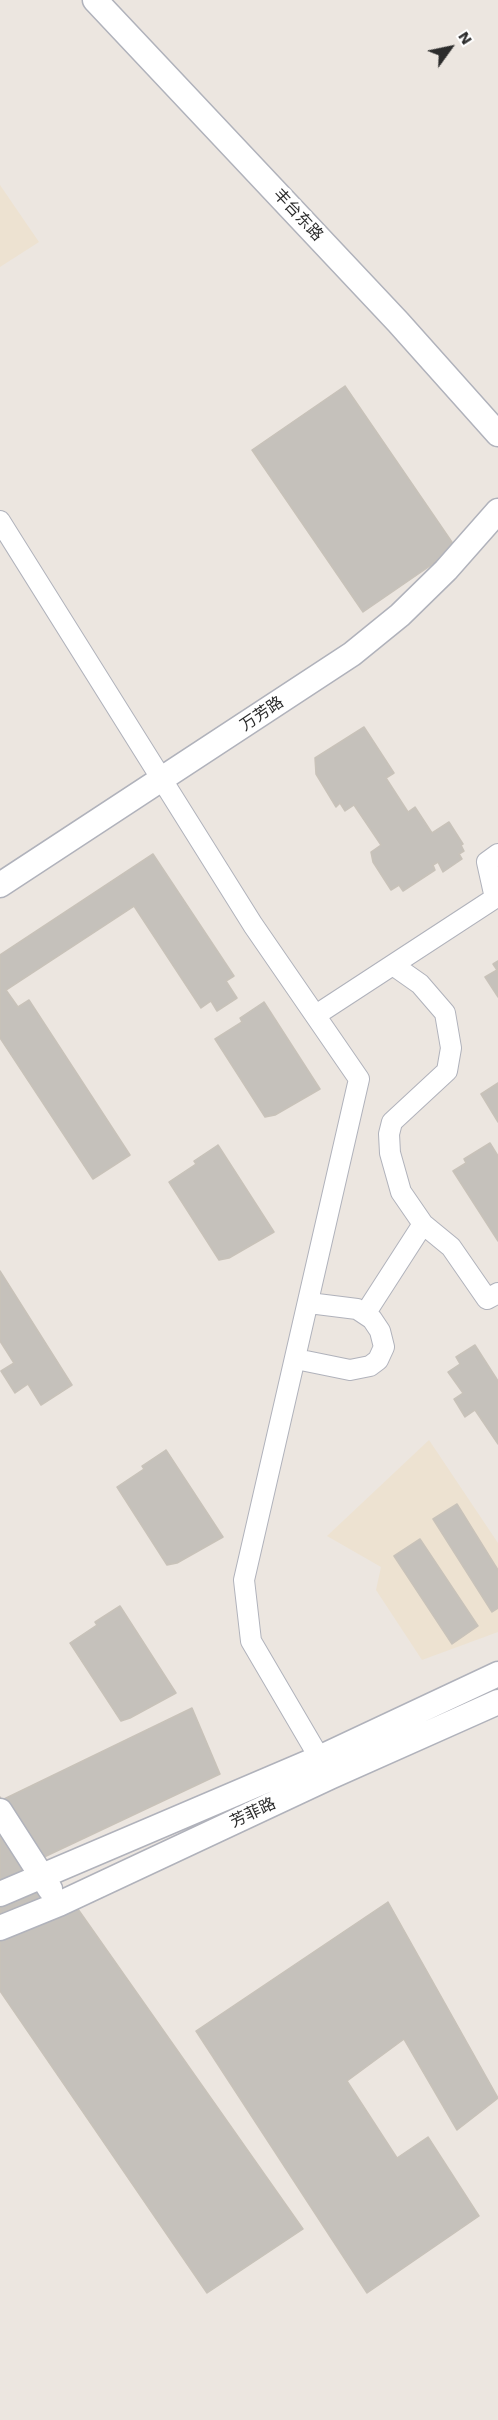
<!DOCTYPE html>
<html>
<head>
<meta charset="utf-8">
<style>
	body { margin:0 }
	#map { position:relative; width:498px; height:2420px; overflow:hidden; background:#ece6e0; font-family:"Work Sans",sans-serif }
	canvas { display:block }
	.north { position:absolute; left:420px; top:18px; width:60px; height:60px; -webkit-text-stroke:4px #fff; paint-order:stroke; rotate:57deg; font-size:16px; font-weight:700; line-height:24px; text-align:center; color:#2c2c2c }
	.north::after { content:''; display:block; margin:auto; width:21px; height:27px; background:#2c2c2c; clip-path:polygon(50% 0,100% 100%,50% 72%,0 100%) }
</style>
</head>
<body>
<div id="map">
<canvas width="498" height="2420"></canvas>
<div class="north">N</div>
</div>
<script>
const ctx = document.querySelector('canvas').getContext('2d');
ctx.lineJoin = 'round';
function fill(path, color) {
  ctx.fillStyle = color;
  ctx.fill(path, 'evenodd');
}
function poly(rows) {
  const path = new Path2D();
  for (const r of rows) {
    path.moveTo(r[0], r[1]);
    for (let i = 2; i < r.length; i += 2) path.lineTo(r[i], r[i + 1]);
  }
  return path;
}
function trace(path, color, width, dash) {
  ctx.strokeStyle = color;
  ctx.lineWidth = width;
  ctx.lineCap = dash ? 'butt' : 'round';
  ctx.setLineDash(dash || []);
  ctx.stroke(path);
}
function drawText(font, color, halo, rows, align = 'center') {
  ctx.font = font + ' "Work Sans","Noto Sans SC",sans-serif';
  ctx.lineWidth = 6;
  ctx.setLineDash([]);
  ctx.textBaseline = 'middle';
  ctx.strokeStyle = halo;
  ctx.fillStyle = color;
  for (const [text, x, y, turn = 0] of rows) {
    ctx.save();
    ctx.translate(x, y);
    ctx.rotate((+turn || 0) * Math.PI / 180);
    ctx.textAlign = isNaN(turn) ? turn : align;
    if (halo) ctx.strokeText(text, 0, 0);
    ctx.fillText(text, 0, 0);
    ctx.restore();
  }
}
fill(poly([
	[0,185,39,242,0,267],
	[429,1440,498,1543,498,1632,422,1660,376,1590,381,1567,327,1536]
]), '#ede2d1');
const building = poly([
	[345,386,456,548,363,612,252,450,345,386],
	[364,727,394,773,386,778,408,812,415,807,432,833,449,822,463,844,461,845,464,851,459,854,462,859,443,872,438,862,433,865,435,870,403,891,399,885,391,890,373,862,371,852,381,845,354,805,345,811,340,803,336,807,316,774,315,758,364,727],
	[153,854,234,976,226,981,237,998,217,1011,211,1001,201,1008,134,906,6,990,18,1007,29,1000,130,1155,93,1179,0,1038,0,955,153,854],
	[498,961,498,997,485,977,497,970,493,964,498,961],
	[264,1002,320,1089,275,1115,265,1117,215,1039,242,1022,240,1018,264,1002],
	[498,1083,498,1122,481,1094,498,1083],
	[490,1143,498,1156,498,1241,453,1171,466,1163,464,1159,490,1143],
	[218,1145,274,1232,229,1258,219,1260,169,1182,196,1164,194,1161,218,1145],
	[0,1271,72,1385,41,1405,28,1384,15,1393,1,1371,14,1363,0,1341,0,1271],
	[475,1345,498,1381,498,1444,475,1410,465,1417,454,1399,463,1393,448,1372,460,1364,456,1357,475,1345],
	[166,1450,223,1537,177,1563,167,1565,117,1487,144,1469,142,1466,166,1450],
	[457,1504,498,1570,498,1608,492,1612,433,1519,457,1504],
	[420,1539,478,1626,452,1644,394,1556,420,1539],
	[120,1606,176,1693,130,1718,121,1721,70,1643,97,1625,95,1622,120,1606],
	[192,1708,220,1774,42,1858,303,2229,207,2293,0,1991,0,1797,2,1800,192,1708],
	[388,1902,498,2098,457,2130,404,2039,347,2081,397,2158,428,2137,479,2216,367,2293,196,2031,388,1902]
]);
fill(building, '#c5c1bb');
trace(building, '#c8c2b9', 1.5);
const minor = poly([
	[0,521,253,925,359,1079,244,1580,251,1641,326,1769],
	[393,965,420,984,445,1013,451,1048,447,1071,392,1122,389,1134,390,1153,401,1192,423,1224,451,1247,487,1299,498,1293],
	[316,1015,495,898,487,862,498,854],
	[365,1314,423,1224],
	[296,1359,350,1370,370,1366,378,1360,384,1347,380,1331,372,1319,357,1309,309,1303]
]);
const tertiary = poly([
	[95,0,398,322,498,434],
	[0,885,352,654,400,615,446,570,498,511],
	[0,1811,50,1889],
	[0,1894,319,1758,498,1674],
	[0,1928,59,1904,330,1777,498,1702]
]);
trace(minor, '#b0b2bb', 22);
trace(tertiary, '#b0b2bb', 27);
trace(minor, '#fff', 20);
trace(tertiary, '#fff', 24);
drawText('16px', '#2c2c2c', '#fff', [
	["丰台东路",298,215,47],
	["万芳路",262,714,-34],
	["芳菲路",253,1813,-25]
]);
</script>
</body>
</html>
